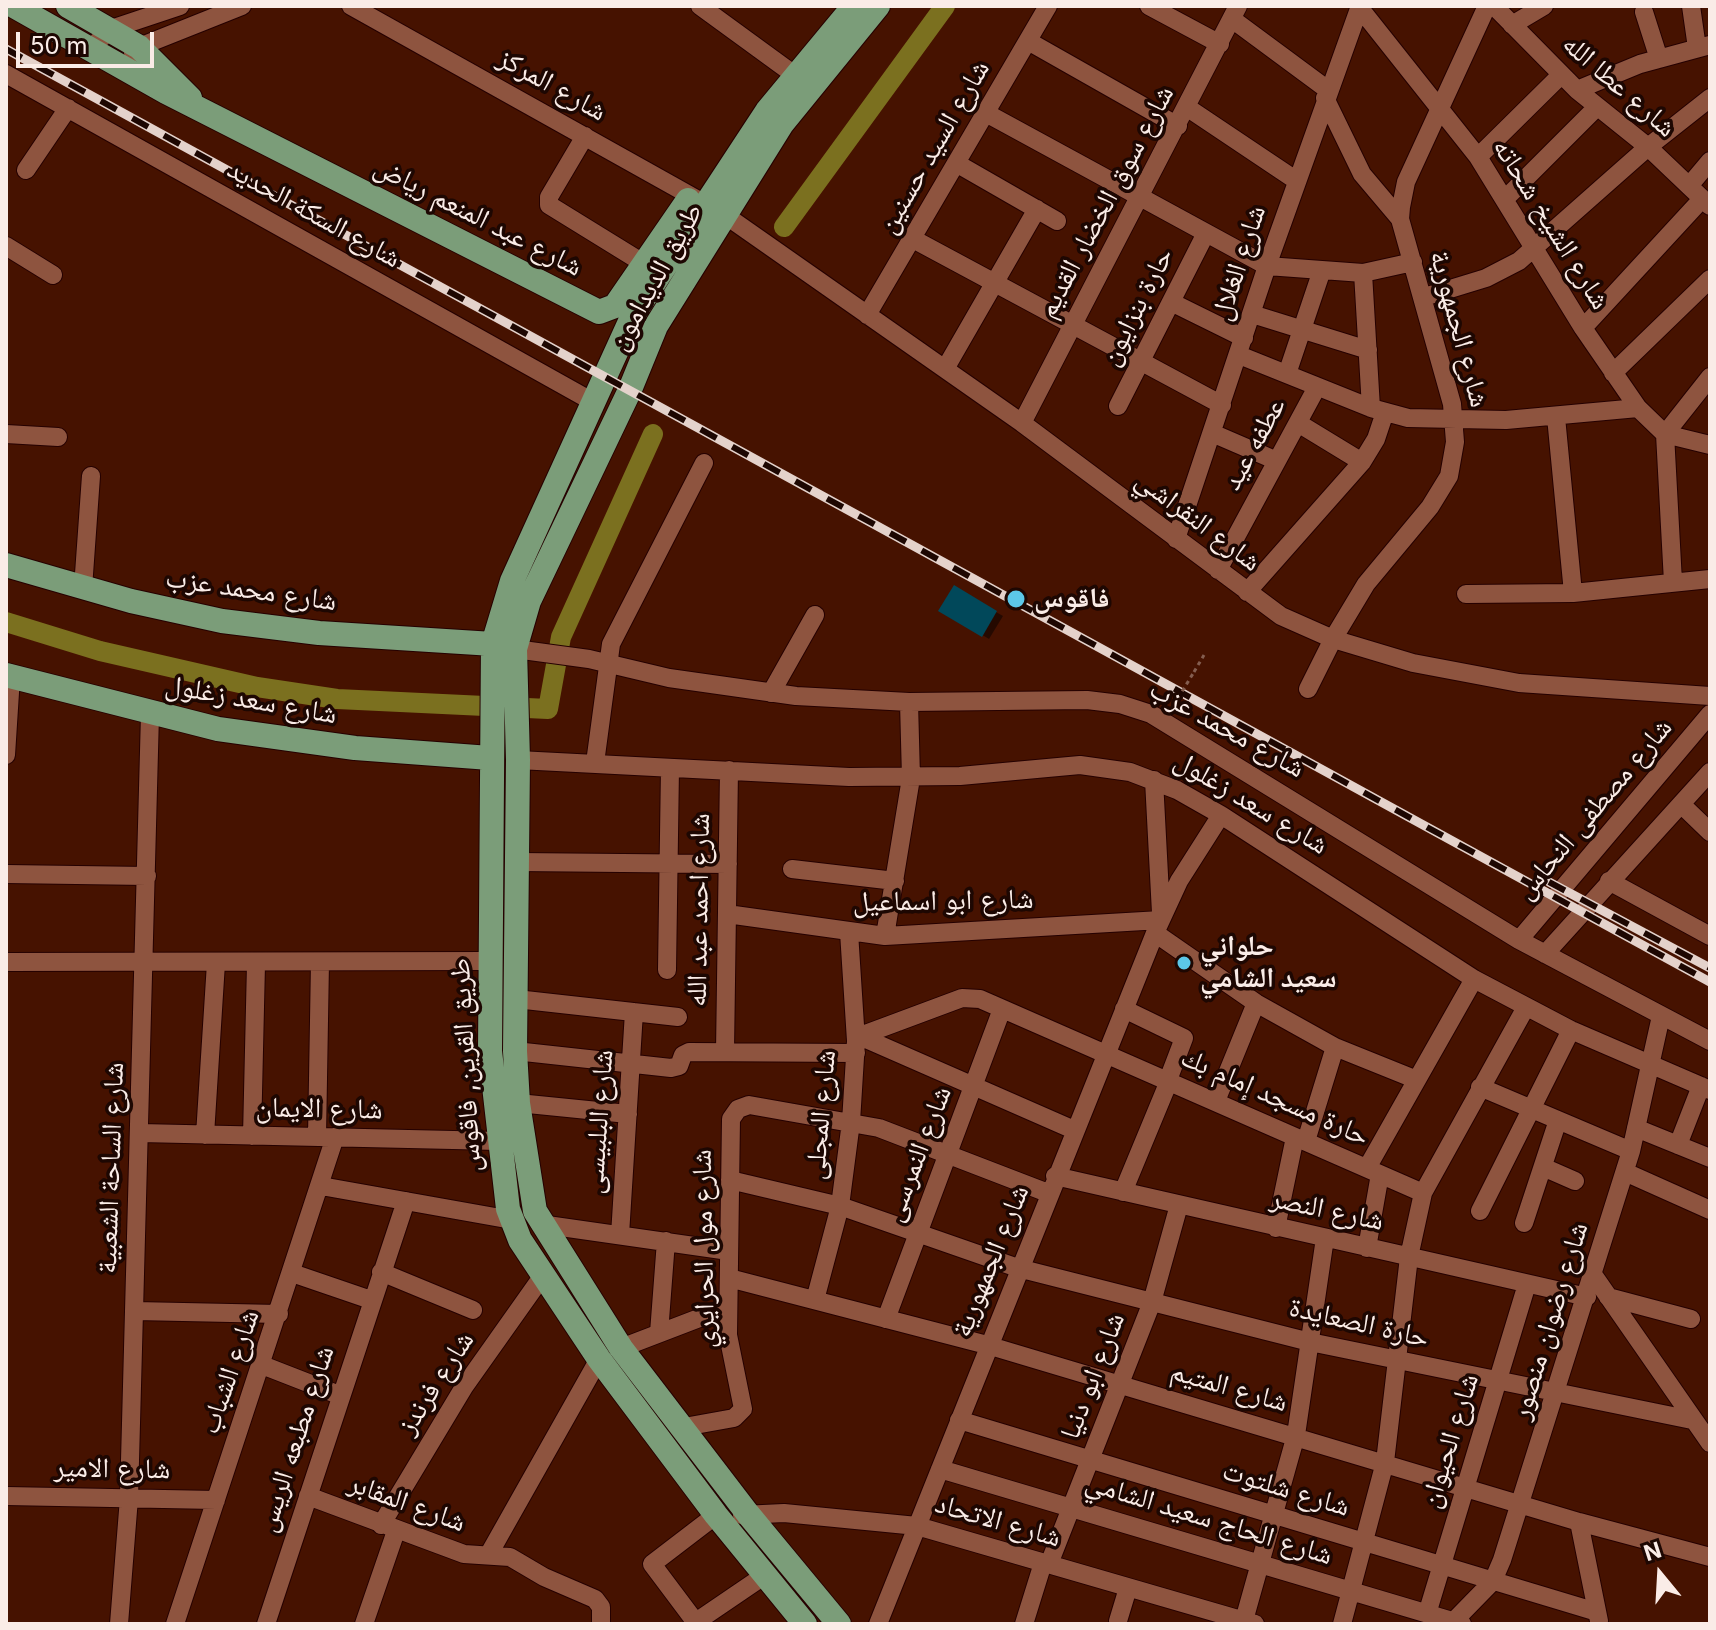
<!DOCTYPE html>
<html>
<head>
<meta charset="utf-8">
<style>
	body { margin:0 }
	#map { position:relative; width:1716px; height:1630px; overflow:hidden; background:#461200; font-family:Inter,sans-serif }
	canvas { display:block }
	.frame { position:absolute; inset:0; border:8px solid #faece7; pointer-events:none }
	.north { position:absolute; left:1620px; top:1534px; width:80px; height:80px; -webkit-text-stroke:6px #1d0702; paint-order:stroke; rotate:342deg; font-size:22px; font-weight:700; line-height:32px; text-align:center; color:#faece7 }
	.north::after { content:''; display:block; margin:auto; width:28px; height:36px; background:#faece7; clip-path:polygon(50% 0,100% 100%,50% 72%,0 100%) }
	.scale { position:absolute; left:16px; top:32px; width:138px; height:36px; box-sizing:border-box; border:4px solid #faece7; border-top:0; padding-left:10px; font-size:24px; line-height:28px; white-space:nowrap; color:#faece7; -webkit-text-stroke:6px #1d0702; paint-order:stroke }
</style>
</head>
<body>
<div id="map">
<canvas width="1716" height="1630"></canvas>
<div class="frame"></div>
<div class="north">N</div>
<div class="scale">50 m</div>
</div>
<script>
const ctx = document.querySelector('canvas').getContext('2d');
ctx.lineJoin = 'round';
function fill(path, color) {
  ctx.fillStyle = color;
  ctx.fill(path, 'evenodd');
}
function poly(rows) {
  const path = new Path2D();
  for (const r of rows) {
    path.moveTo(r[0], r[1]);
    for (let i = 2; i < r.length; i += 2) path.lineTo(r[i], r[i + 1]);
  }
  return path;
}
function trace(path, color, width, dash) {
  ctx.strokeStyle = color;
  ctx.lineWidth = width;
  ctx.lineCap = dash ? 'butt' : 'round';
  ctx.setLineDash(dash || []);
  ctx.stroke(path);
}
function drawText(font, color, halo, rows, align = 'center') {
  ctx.font = font + ' Inter,"Noto Naskh Arabic",sans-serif';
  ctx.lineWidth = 7;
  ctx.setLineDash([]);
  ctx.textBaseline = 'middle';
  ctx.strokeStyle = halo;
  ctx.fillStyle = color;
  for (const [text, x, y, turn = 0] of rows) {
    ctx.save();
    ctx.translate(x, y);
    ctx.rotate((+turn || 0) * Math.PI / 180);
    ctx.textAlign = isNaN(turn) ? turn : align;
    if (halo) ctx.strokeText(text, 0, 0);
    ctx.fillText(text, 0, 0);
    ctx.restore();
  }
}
fill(poly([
	[954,588,1003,616,989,639,941,610]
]), '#0007');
trace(poly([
	[784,227,945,6],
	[6,622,100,651,257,687,337,699,548,709,561,637,653,434]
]), '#7b701f', 20);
fill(poly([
	[954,585,997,611,982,637,938,611]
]), '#01485a');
const minor = poly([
	[351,6,725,215,1022,423,1281,616,1333,639,1413,663,1519,683,1710,696],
	[700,6,796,76],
	[1149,6,1220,44],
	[1494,6,1577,90,1648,147,1710,206],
	[1691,6,1697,48],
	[1359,7,1478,157,1583,328,1638,408,1665,434,1710,445],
	[1644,12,1659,59],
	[1232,19,1328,90],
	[1512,25,1544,6],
	[1028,41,1178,126],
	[91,48,111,29,180,6],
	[133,53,139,47,242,6],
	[6,74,595,403],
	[1577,90,1640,64,1710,45],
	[1325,98,1362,174,1400,219],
	[1188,108,1297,181],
	[986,113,1267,266,1363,273,1413,262],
	[585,136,549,197,549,205,643,263],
	[1478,157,1561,75],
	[956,163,1057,221],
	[26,170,68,108],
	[1689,186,1710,161],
	[1505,199,1597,107],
	[913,239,1222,405],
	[6,246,53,275],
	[1363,273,1371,408],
	[1424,297,1486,278,1519,261,1648,147,1710,98],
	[1171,302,1244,338],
	[1252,314,1368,350],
	[867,315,1048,6],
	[1583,328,1702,199],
	[1239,355,1371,408,1408,418,1506,420,1638,408],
	[945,369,1037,209],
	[1613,373,1710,279],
	[1287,374,1321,273],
	[1118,406,1206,233],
	[1556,417,1573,593],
	[1022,423,1238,6],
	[1298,423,1362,462],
	[1212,433,1277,461],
	[6,434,58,437],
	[1176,539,1267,266,1360,6],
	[1218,570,1317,387],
	[1673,582,1665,434,1710,377],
	[83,588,91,476],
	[1247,592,1362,462,1376,439,1385,412],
	[1466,594,1573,593,1710,579],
	[515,649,589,659,669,678,796,696,909,702,1087,700,1120,704,1151,714,1519,940,1710,1041],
	[1308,689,1333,639,1366,584,1430,507,1449,476,1455,442,1452,404,1400,219,1401,207,1406,182,1487,6],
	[771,693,815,615],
	[6,755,11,677],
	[518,760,849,777,960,776,1080,765,1130,772,1177,790,1221,815,1474,979,1571,1030,1710,1090],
	[595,763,611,644,704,463],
	[1154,780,1161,913],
	[1681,804,1710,832],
	[517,862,728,864],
	[792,869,895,881],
	[6,874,147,876],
	[1609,881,1710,936],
	[727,914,885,936,1161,920],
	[1155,933,1256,1003,1335,1047,1417,1080],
	[885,936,911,778,909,702],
	[1519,940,1710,714],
	[1545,954,1710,772],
	[6,962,490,961],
	[667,970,670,768],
	[516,999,678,1017],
	[1124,1009,1184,1038,1168,1080],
	[857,1035,1074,1130],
	[860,1036,962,998,980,999,1423,1193],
	[515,1051,671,1068,679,1066,683,1055,689,1052,856,1053],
	[725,1052,729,770],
	[1480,1087,1631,1151],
	[1216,1101,1256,1003],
	[518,1103,628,1114],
	[1636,1128,1710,1158],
	[140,1133,498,1141],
	[205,1135,216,963],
	[252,1136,256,964],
	[317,1137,320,962],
	[1306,1141,1335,1047],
	[1678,1145,1701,1086],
	[1543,1167,1575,1181],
	[1367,1168,1474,979],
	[1625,1172,1710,1210],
	[1055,1176,1587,1297],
	[730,1180,840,1206,1018,1268,1310,1342,1692,1420],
	[321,1186,512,1220],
	[1123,1192,1169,1081],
	[1480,1211,1571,1030],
	[1524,1223,1558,1120],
	[540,1224,729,1251],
	[1276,1228,1295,1137],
	[620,1235,634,1012],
	[1367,1248,1380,1174],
	[381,1272,473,1310],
	[292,1273,371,1300],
	[1594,1276,1710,1443],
	[729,1278,987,1345,1579,1522,1710,1557],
	[1608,1297,1691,1319],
	[815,1300,840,1206,851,1122,856,1041,849,932],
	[135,1311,279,1314],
	[886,1319,1002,1009],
	[659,1333,666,1241],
	[621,1348,728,1307],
	[262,1365,339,1395],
	[959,1420,1597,1612],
	[684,1427,734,1418,743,1409,728,1335,731,1119,738,1109,749,1105,879,1128,1048,1193],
	[940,1469,1462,1624],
	[6,1496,216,1500],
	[308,1496,464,1554,510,1557,544,1577,595,1599,601,1607,601,1624],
	[742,1515,784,1513,917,1526,1255,1624],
	[1579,1522,1599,1621],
	[381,1525,464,1387,544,1274],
	[489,1554,599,1359],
	[1049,1564,1152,1302,1179,1205],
	[1427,1614,1527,1284],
	[1118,1621,1128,1588],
	[119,1624,129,1498,150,714],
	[175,1624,335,1137],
	[266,1624,406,1201],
	[364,1624,396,1531],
	[693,1624,765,1575],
	[697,1624,652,1564,716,1515],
	[878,1624,1155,933,1179,881,1221,815],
	[1024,1624,1043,1563],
	[1243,1624,1296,1435,1325,1238],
	[1342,1624,1385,1462,1409,1257,1423,1193,1526,1007],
	[1451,1624,1493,1581,1502,1560,1631,1151,1661,1016]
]);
const major = poly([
	[14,6,166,92,599,312,615,306,688,200],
	[68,6,139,47,190,98],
	[6,565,131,601,222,621,319,633,493,644],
	[6,675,218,729,355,748,490,758],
	[805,1624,716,1515,599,1359,520,1240,508,1209,490,1051,493,644,512,581,633,315,767,111,854,6],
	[839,1624,748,1514,621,1348,535,1211,518,1103,515,1051,518,760,515,649,529,601,629,392,656,326,782,124,878,6]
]);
trace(minor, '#250100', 20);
trace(major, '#250100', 26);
trace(poly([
	[1194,672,1204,655]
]), '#845e50', 3, [4, 4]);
trace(minor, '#8e543f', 18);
trace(major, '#7b9d79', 24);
const rail = poly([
	[6,49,1710,982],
	[1549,882,1710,968]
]);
trace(rail, '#e4d2cb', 9);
trace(rail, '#1d0702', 6, [18]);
trace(poly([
	[1178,698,1194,672]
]), '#845e50', 3, [4, 4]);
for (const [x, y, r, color] of [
	[1016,599,10,"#5cc7e8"],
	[1184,963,8,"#5cc7e8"]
]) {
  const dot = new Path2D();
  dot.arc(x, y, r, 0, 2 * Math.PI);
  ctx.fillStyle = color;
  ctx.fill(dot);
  trace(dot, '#1d0702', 3);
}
drawText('28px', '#faece7', '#1d0702', [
	["شارع المركز",552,85,29],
	["شارع عطا الله",1619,86,41],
	["شارع السيد حسنين",934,147,-60],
	["شارع سوق الخضار القديم",1106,202,-62],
	["شارع السكة الحديد",314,214,29],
	["شارع عبد المنعم رياض",478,217,27],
	["شارع الشيخ شحاته",1551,224,58],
	["شارع الغلال",1239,263,-72],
	["طريق الديدامون",656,277,-61],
	["حارة بنزايون",1137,307,-63],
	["شارع الجمهورية",1459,329,75],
	["عطفه عيد",1254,444,-61],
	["شارع النقراشي",1198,521,37],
	["شارع محمد عزب",251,590,8],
	["شارع سعد زغلول",251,700,10],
	["شارع محمد عزب",1227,729,29],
	["شارع سعد زغلول",1251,803,31],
	["شارع مصطفى النحاس",1594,809,-50],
	["شارع ابو اسماعيل",943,901,-1],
	["شارع احمد عبد الله",699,910,-89],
	["طريق القرين, فاقوس",466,1065,-93],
	["حارة مسجد إمام بك",1275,1097,24],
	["شارع الايمان",319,1109,1],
	["شارع المجلى",821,1115,-85],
	["شارع البلبيسى",599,1122,-86],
	["شارع النمرسى",918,1154,-69],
	["شارع الساحة الشعبية",111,1168,-88],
	["شارع النصر",1327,1210,12],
	["شارع مول الحرايري",704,1249,-91],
	["شارع الجمهورية",991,1261,-68],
	["شارع رضوان منصور",1550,1321,-73],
	["حارة الصعايدة",1359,1323,13],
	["شارع الشباب",230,1372,-71],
	["شارع ابو دنيا",1093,1376,-69],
	["شارع فرندز",436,1383,-57],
	["شارع المتيم",1229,1387,16],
	["شارع مطبعه الريس",296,1439,-72],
	["شارع الحيوان",1450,1441,-73],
	["شارع الامير",112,1469,1],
	["شارع شلتوت",1286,1489,17],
	["شارع المقابر",407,1503,20],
	["شارع الحاج سعيد الشامي",1209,1519,17],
	["شارع الاتحاد",998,1521,16]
]);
drawText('bold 28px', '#faece7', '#1d0702', [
	["فاقوس",1034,599],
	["حلواني",1200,947],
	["سعيد الشامي",1200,979]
], 'left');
</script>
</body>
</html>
